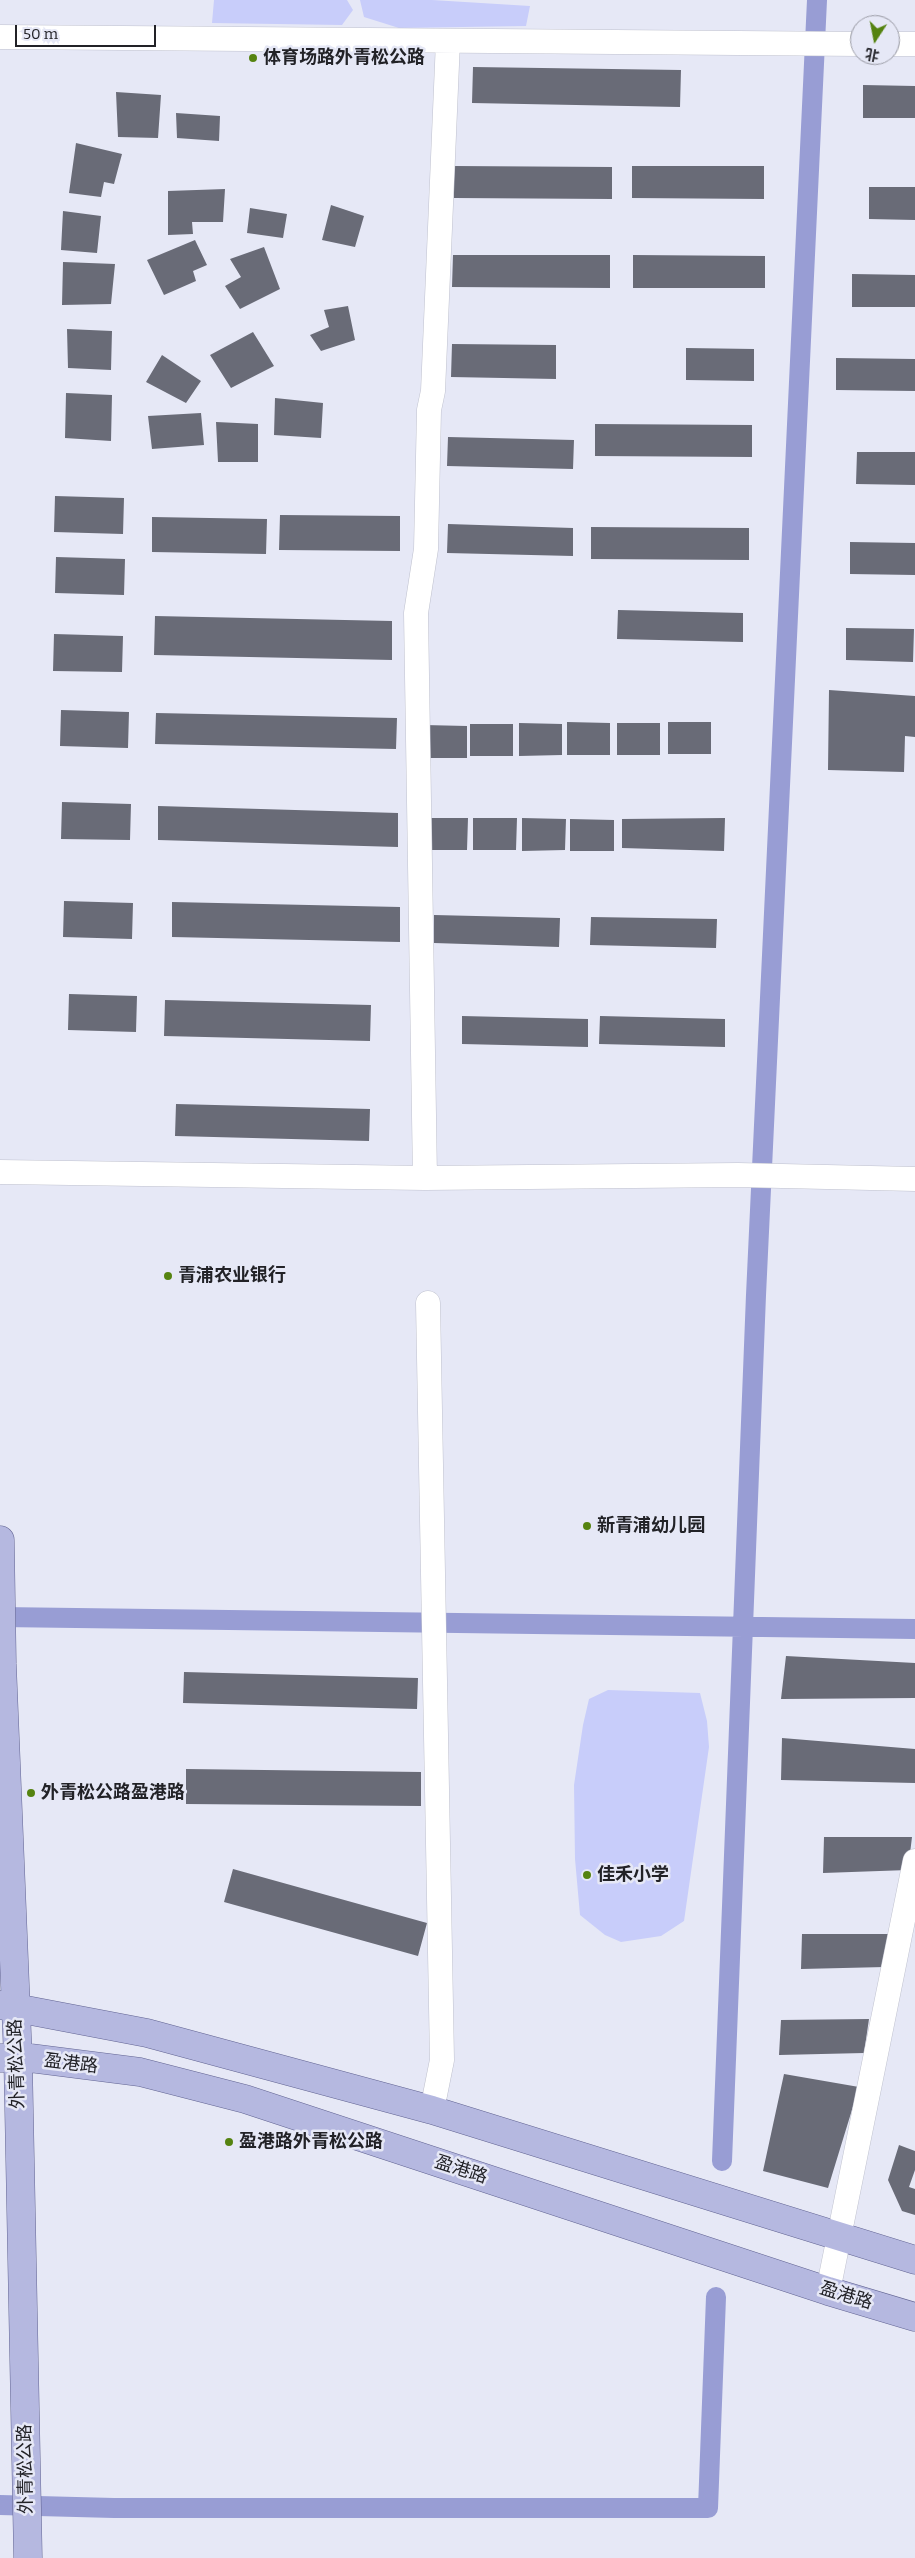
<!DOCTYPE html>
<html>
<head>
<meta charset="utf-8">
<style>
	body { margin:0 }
	#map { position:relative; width:915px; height:2558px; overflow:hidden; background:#e6e8f6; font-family:Bitter,"Noto Sans SC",serif }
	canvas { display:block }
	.north { position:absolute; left:850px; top:15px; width:50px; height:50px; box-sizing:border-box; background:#e6e8f6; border:1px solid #9899a3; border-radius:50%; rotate:191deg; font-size:14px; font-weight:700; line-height:20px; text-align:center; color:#222227 }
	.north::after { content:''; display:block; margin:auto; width:18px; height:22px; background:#558310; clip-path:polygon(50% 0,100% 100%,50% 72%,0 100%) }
	.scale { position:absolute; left:15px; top:25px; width:141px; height:22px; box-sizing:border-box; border:2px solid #222227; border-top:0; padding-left:6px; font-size:15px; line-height:18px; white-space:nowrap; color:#222227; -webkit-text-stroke:4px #e6e8f6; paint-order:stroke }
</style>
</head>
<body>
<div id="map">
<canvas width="915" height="2558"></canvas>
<div class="north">北</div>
<div class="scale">50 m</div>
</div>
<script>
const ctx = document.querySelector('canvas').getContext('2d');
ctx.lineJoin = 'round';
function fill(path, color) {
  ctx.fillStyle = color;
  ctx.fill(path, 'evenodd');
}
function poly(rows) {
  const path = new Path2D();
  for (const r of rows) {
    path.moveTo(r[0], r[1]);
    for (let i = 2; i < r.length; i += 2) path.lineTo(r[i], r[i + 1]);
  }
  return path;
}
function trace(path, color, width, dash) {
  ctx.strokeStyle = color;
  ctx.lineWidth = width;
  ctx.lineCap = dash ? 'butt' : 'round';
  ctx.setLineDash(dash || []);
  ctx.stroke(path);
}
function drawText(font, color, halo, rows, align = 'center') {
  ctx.font = font + ' Bitter,"Noto Sans SC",serif';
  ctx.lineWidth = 5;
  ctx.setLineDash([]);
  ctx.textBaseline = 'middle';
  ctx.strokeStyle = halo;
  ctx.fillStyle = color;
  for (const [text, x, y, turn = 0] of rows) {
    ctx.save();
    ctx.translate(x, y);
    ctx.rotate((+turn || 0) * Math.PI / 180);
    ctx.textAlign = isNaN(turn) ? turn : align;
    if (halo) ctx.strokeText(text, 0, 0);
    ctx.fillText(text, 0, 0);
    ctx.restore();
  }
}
fill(poly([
	[214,0,347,0,353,10,342,25,212,23],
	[360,0,432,0,530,6,526,26,399,28,364,17],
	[608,1690,700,1693,707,1721,709,1747,684,1921,661,1936,621,1942,605,1935,580,1915,575,1859,574,1785,583,1725,589,1699]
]), '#c8cdfa');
trace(poly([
	[0,1617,915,1629],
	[722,2161,756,1295,817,0],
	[0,2505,114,2508,708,2508,716,2297]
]), '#989dd4', 20);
fill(poly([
	[473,67,681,70,680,107,472,103],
	[863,85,915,86,915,118,863,118],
	[116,92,161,95,158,138,118,137],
	[176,113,220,116,219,141,177,138],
	[76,143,122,154,114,184,104,182,101,197,69,193],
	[454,166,612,167,612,199,454,198],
	[632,166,764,166,764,199,632,198],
	[869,187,915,187,915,220,869,219],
	[225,189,223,222,192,222,193,234,168,235,168,191],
	[331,205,364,216,355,247,322,240],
	[250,208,287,214,283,238,247,233],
	[63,211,101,216,97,253,61,250],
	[195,240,207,265,193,271,196,281,164,295,147,260],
	[264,247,280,289,240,309,225,286,241,277,230,259],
	[453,255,610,255,610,288,452,287],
	[633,255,765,256,765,288,633,288],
	[63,262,115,264,111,304,62,305],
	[852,274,915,275,915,307,852,307],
	[348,306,355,340,321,351,310,335,329,327,324,310],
	[67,329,112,331,111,370,68,368],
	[253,332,274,366,231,388,210,355],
	[452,344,556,345,556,379,451,377],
	[686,348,754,349,754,381,686,380],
	[162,355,201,381,186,403,146,382],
	[836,358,915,359,915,391,836,390],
	[66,393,112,395,111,441,65,438],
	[275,398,323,403,321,438,274,435],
	[201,413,204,445,152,449,148,416],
	[216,422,258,424,258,462,218,462],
	[595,424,752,425,752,457,595,456],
	[448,437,574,440,573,469,447,466],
	[857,452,915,452,915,485,856,484],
	[55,496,124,498,123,534,54,532],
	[280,515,400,516,400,551,279,550],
	[152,517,267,519,266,554,152,552],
	[448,524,573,528,573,556,447,553],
	[591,527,749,528,749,560,591,559],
	[850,542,915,543,915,575,850,574],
	[56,557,125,559,124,595,55,593],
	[618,610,743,613,743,642,617,639],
	[155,616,392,621,392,660,154,655],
	[846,628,914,629,913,662,846,660],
	[54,634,123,636,122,672,53,671],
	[829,690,915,696,915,737,905,736,904,772,828,770],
	[61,710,129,712,128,748,60,746],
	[156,713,397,718,396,749,155,744],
	[567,722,610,723,610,755,567,755],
	[668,722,711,722,711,754,668,754],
	[519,723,562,724,562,755,519,756],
	[617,723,660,723,660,755,617,755],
	[470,724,513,724,513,756,470,756],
	[424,725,467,726,467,758,424,758],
	[62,802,131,804,130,840,61,839],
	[158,806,398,813,398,847,158,840],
	[425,818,468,818,467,850,424,850],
	[473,818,517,818,516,850,473,850],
	[522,818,566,819,565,850,522,851],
	[725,818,724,851,622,848,622,819],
	[570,819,614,820,614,851,570,851],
	[64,901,133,903,132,939,63,937],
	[172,902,400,907,400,942,172,937],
	[434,915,560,918,559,947,434,943],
	[591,917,717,919,716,948,590,945],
	[69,994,137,996,136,1032,68,1030],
	[165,1000,371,1005,370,1041,164,1036],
	[462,1016,588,1019,588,1047,462,1044],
	[600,1016,725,1019,725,1047,599,1044],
	[176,1104,370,1109,369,1141,175,1136],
	[786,1656,915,1663,915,1698,781,1699],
	[184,1672,418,1678,417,1709,183,1703],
	[782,1738,915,1749,915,1783,781,1780],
	[186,1769,421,1772,421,1806,186,1804],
	[824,1837,912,1837,908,1870,823,1873],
	[233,1869,427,1923,418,1956,224,1902],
	[802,1934,890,1934,885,1967,801,1969],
	[869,2019,864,2053,779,2055,781,2020],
	[784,2074,859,2087,828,2188,763,2171],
	[899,2145,915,2151,915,2170,909,2187,915,2189,915,2215,902,2211,888,2180]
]), '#696b77');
const minor = poly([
	[0,37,860,44],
	[890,44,915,44],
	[0,1172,425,1178,738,1175,915,1179],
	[425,1178,416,613,426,549,429,410,433,391,448,41],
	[428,1303,442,2060,432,2110],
	[828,2291,915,1861]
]);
const major = poly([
	[0,1540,2,1664,18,2059,28,2558],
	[0,2005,147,2033,432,2110,915,2260],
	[0,2058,30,2058,140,2072,245,2099,828,2291,915,2317]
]);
trace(minor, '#bfc1ce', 25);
trace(major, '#626492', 29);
trace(minor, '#fff', 24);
trace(major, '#b5b8e0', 28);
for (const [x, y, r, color] of [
	[253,58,5,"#558310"],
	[168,1276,5,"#558310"],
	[587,1526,5,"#558310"],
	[31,1793,5,"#558310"],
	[587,1875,5,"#558310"],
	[229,2142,5,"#558310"]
]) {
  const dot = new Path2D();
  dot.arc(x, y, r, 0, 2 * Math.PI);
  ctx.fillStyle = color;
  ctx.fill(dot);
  trace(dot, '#e6e8f6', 2);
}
drawText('bold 18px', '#222227', '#e6e8f6', [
	["体育场路外青松公路",263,58],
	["青浦农业银行",178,1276],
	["新青浦幼儿园",597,1526],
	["外青松公路盈港路",41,1793],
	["佳禾小学",597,1875],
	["盈港路外青松公路",239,2142]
], 'left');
drawText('18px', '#222227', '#e6e8f6', [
	["外青松公路",17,2064,-92],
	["盈港路",71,2064,7],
	["盈港路",461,2170,18],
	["盈港路",846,2296,17],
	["外青松公路",26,2469,-91]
]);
</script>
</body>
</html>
